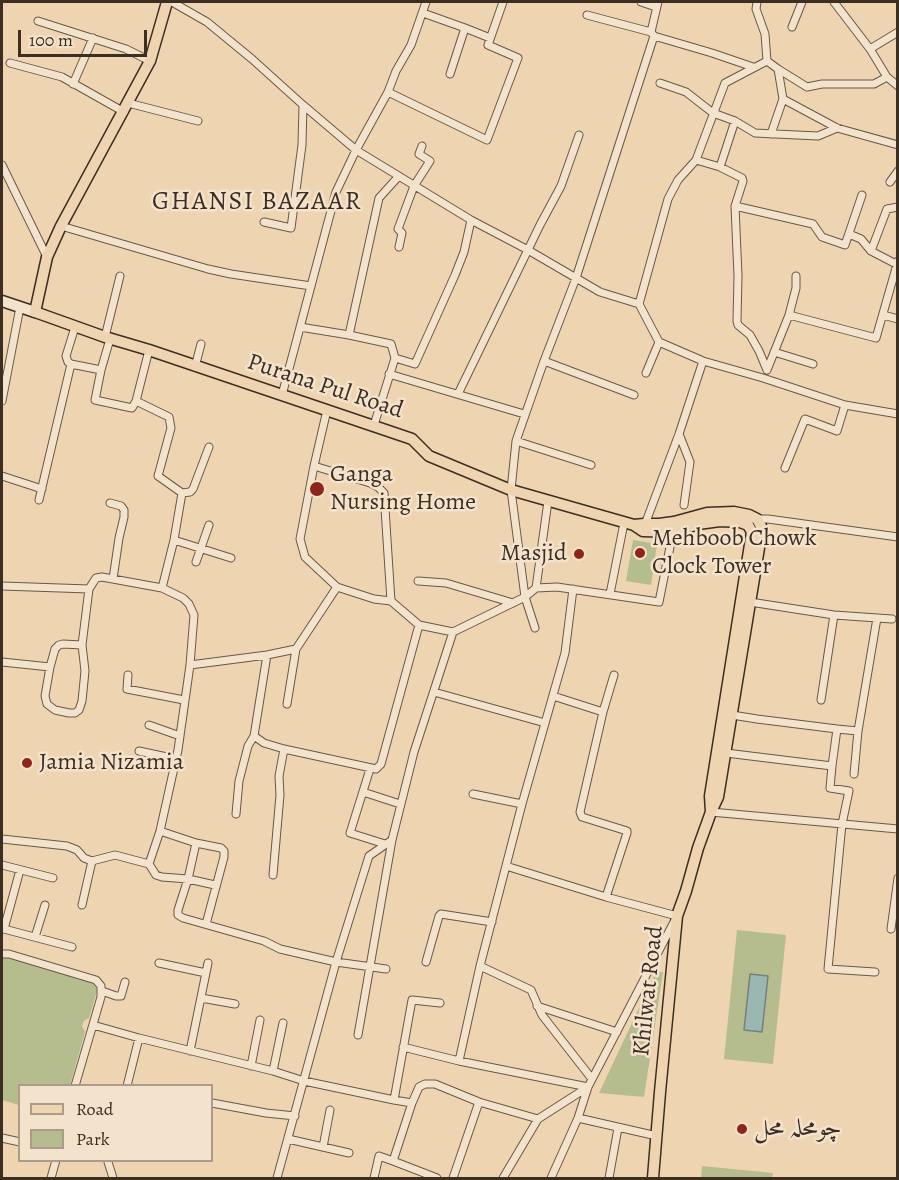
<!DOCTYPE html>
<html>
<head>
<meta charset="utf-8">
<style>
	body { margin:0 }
	#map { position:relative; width:899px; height:1180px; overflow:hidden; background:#eed4b1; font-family:Alegreya,serif }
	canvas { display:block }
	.frame { position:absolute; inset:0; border:3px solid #3d2e22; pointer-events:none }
	.legend { position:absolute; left:18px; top:1084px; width:195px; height:78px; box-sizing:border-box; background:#f4e3cc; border:2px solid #ab9b88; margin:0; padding:8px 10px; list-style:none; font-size:18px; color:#3d2e22 }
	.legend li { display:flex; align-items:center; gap:12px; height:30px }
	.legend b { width:30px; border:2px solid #ab9b88 }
	.scale { position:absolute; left:18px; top:30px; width:129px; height:27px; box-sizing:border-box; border:3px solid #3d2e22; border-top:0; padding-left:8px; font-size:18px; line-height:21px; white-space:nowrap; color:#3d2e22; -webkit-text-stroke:4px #f4e3cc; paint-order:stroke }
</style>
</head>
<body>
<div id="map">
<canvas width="899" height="1180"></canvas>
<div class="frame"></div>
<ul class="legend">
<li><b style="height:8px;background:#eed4b1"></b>Road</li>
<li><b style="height:16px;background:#b5bd8e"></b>Park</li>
</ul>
<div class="scale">100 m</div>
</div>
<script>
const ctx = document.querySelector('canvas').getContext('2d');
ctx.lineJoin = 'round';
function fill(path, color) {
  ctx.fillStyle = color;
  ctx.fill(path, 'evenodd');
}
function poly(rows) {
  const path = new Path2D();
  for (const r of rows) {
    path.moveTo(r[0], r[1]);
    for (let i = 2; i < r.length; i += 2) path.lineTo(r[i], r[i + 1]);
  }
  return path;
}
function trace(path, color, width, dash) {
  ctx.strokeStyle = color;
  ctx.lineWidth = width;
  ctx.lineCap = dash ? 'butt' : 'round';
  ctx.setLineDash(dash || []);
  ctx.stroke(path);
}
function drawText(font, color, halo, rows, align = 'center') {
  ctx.font = font + ' Alegreya,Amiri,serif';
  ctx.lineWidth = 5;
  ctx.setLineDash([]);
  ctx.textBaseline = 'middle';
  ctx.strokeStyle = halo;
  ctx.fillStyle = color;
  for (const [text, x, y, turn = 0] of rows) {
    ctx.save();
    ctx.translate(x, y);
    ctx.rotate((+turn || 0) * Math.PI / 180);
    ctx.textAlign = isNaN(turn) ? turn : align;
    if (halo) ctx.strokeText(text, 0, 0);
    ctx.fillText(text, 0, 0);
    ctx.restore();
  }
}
fill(poly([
	[633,540,657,544,651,585,626,581],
	[737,930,786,935,773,1064,724,1059],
	[4,955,89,980,95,985,97,991,89,1018,84,1021,82,1026,85,1032,70,1085,20,1086,19,1105,2,1100,2,958],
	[656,972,663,972,644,1097,599,1093],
	[702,1166,773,1173,772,1178,701,1178]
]), '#b5bd8e');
const water = poly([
	[750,974,768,976,762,1032,744,1030,750,974]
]);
fill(water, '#9ab7b1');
trace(water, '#758078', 1.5);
const minor = poly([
	[172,2,207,22,252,59,303,105,356,150,471,220,528,250,600,292,639,304,659,342,703,361,763,378,845,405,898,414],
	[641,2,656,7],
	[757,2,756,9,765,34,767,61,778,69,783,99,771,134],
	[834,2,870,49,887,77,898,86],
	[423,13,465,28],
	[587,15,651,32],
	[38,21,126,49,150,61],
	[792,27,802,2],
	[654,36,712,53,753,67],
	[870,49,898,32],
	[10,63,62,77,124,112],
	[778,69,807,87,822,84,874,84,887,77],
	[450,74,465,28,490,38],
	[660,83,686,92,713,113,735,121,755,133,818,136,837,128],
	[73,84,93,38],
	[388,92,487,140,518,58,488,45,503,2],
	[783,99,837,128,898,145],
	[128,103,198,121],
	[696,160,720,167,742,178,743,181,735,206,738,276,737,321,738,325,750,335,759,351,767,370],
	[2,165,47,257],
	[720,167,735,121],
	[890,182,898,171],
	[735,206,813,224,822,237,845,245,862,195],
	[264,222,291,228,302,145,303,105],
	[61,226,208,269,231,274,311,286],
	[849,234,861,239,871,251,896,264],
	[399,247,402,233,398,229,414,186,430,161,419,154,422,146],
	[871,251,887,209,898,207],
	[639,304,668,199,678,180,696,160,725,83,767,61],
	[789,315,876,338,898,261],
	[883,315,898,319],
	[75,327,66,356,68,362,71,364,101,370],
	[300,327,349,335,391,344,395,358],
	[349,335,379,198,399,176],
	[105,337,120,276],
	[110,339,101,370,95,400,132,408,136,401,149,350],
	[774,352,813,364],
	[544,361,634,395],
	[195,367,201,344],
	[767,370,789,315,796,288,796,276],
	[646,373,659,342],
	[389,374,524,414],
	[458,394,540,225,561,186,579,135],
	[282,395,336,192,356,150,388,92,396,71,411,45,426,2],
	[2,401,20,307],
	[136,401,169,417,171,428,158,476,182,493],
	[327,410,314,466,300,539,305,557,337,587],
	[374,425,395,358,415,364,455,275,464,252,471,220],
	[679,434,690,462,684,505],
	[516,441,591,465],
	[314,466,370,483,378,487,384,493,391,601],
	[785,468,805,419,837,431,845,405],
	[2,476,42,489],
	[182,493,190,492,193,489,209,447],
	[39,500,71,364],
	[110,503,121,506,124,510,124,517,119,538,113,579],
	[757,519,768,519,898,537],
	[644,527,679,434,703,361],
	[174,540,231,558],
	[196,562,209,525],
	[418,581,446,583,513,603],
	[2,586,89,589],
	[162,588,174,540,182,493],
	[536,588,548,501],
	[610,594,624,523],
	[750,602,834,615,892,619],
	[535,628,525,597,536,588,557,587,659,602,673,532],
	[267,655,254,736,264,743,284,749],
	[2,662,50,667,55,649,59,645,63,644,82,645],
	[190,665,267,655,296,649,337,587,374,599,391,601,419,625,453,632],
	[128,675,127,689,184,700],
	[434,692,545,723],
	[553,696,603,712],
	[821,700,834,615],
	[287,704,296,649],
	[732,715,757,719,837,729],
	[149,725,180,736],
	[858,731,837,729,832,766,830,788,849,791,842,824,828,969,875,972],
	[139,751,176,759],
	[726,753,832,766],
	[370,769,350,833,385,844],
	[854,774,858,731,877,618],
	[363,792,400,804],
	[473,794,522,804],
	[711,812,898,829],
	[236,814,239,781,248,746,254,736],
	[160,831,196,843,221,848,224,851,224,857,206,924],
	[2,839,67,846,77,850,84,858,92,861,115,855,149,864,160,831,178,750,190,665,194,615,189,604,183,598,162,588,102,577,96,578,89,589,82,645,85,671,82,701,79,710,75,713,69,713,55,710,47,704,45,696,50,667],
	[196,843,188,879,178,910,178,915,183,918,264,941,280,949,336,962,386,969],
	[149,864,156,875,162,877,188,879,215,885],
	[2,865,53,878],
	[506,866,606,897,677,916,588,1087,578,1118,551,1178],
	[20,870,4,929,72,947],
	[273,875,280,795,279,776,284,749,376,769,381,764,419,625],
	[606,897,627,833,627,831,582,817,580,812,603,712,614,675],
	[82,905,92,861],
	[891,929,898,878],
	[35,937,45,905],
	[2,954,9,954,96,980,101,986,101,997,75,1086],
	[426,962,439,916,441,914,492,922],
	[159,963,206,973],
	[480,966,531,990,542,1015,592,1079],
	[102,991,116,996,121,996,125,982],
	[201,998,235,1004],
	[537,1006,617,1032],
	[93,1025,139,1038,273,1071,304,1081,394,1100],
	[358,1035,392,840],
	[403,1047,459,1061,588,1087],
	[190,1051,208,963],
	[459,1061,480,966,522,804,565,653,573,589],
	[251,1066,260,1020],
	[273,1071,283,1023],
	[127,1086,139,1038],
	[212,1103,266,1113,295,1116],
	[412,1103,419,1087,425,1084,435,1084,479,1102,538,1119],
	[578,1118,657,1136],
	[2,1138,20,1142],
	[288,1139,349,1153],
	[323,1147,330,1110],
	[393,1161,437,1178],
	[108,1162,113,1178],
	[51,1178,56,1160],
	[277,1178,336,962,369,856,392,840,414,752,453,632,525,597,511,490,516,441,544,361,576,278,654,36,651,32,658,2],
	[374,1178,379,1156,393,1161,412,1103,394,1100,412,1000,440,1003],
	[453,1178,479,1102],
	[503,1178,538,1119,588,1087],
	[609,1178,618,1128]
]);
const secondary = poly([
	[2,301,35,312]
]);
const primary = poly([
	[167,2,150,61,61,226,47,257,35,312,105,337,149,350,412,439,429,456,511,490,634,525,643,531,673,532,698,524,720,521,740,522,748,525,752,532,710,796,711,812],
	[634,525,644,524,659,524,674,522,707,513,734,512,749,515,757,519,761,526,759,548,718,797,711,812,698,848,686,891,677,916,660,1092,653,1178]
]);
trace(minor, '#695846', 9);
trace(secondary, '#3d2e22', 13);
trace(primary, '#3d2e22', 13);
trace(minor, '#f4e3cc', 7);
trace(secondary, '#f4e3cc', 10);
trace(primary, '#eed4b1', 10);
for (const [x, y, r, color] of [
	[317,489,8,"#8f2418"],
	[640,553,6,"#8f2418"],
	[579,554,6,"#8f2418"],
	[27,763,6,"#8f2418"],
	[742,1129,6,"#8f2418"]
]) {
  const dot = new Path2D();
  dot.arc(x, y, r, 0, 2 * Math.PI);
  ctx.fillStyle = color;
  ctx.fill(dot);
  trace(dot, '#f4e3cc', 2);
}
drawText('24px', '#3d2e22', '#f4e3cc', [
	["Purana Pul Road",325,387,18],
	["Khilwat Road",649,991,-84]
]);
drawText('24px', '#3d2e22', '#f4e3cc', [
	["Ganga",330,475],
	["Nursing Home",330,503],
	["Mehboob Chowk",652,539],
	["Clock Tower",652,567],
	["Masjid",567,554,"right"],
	["Jamia Nizamia",39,763],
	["چومحلہ محل",754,1129]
], 'left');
ctx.letterSpacing = '1.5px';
drawText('26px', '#3d2e22', '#f4e3cc', [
	["GHANSI BAZAAR",257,203]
]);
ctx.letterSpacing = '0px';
</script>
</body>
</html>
